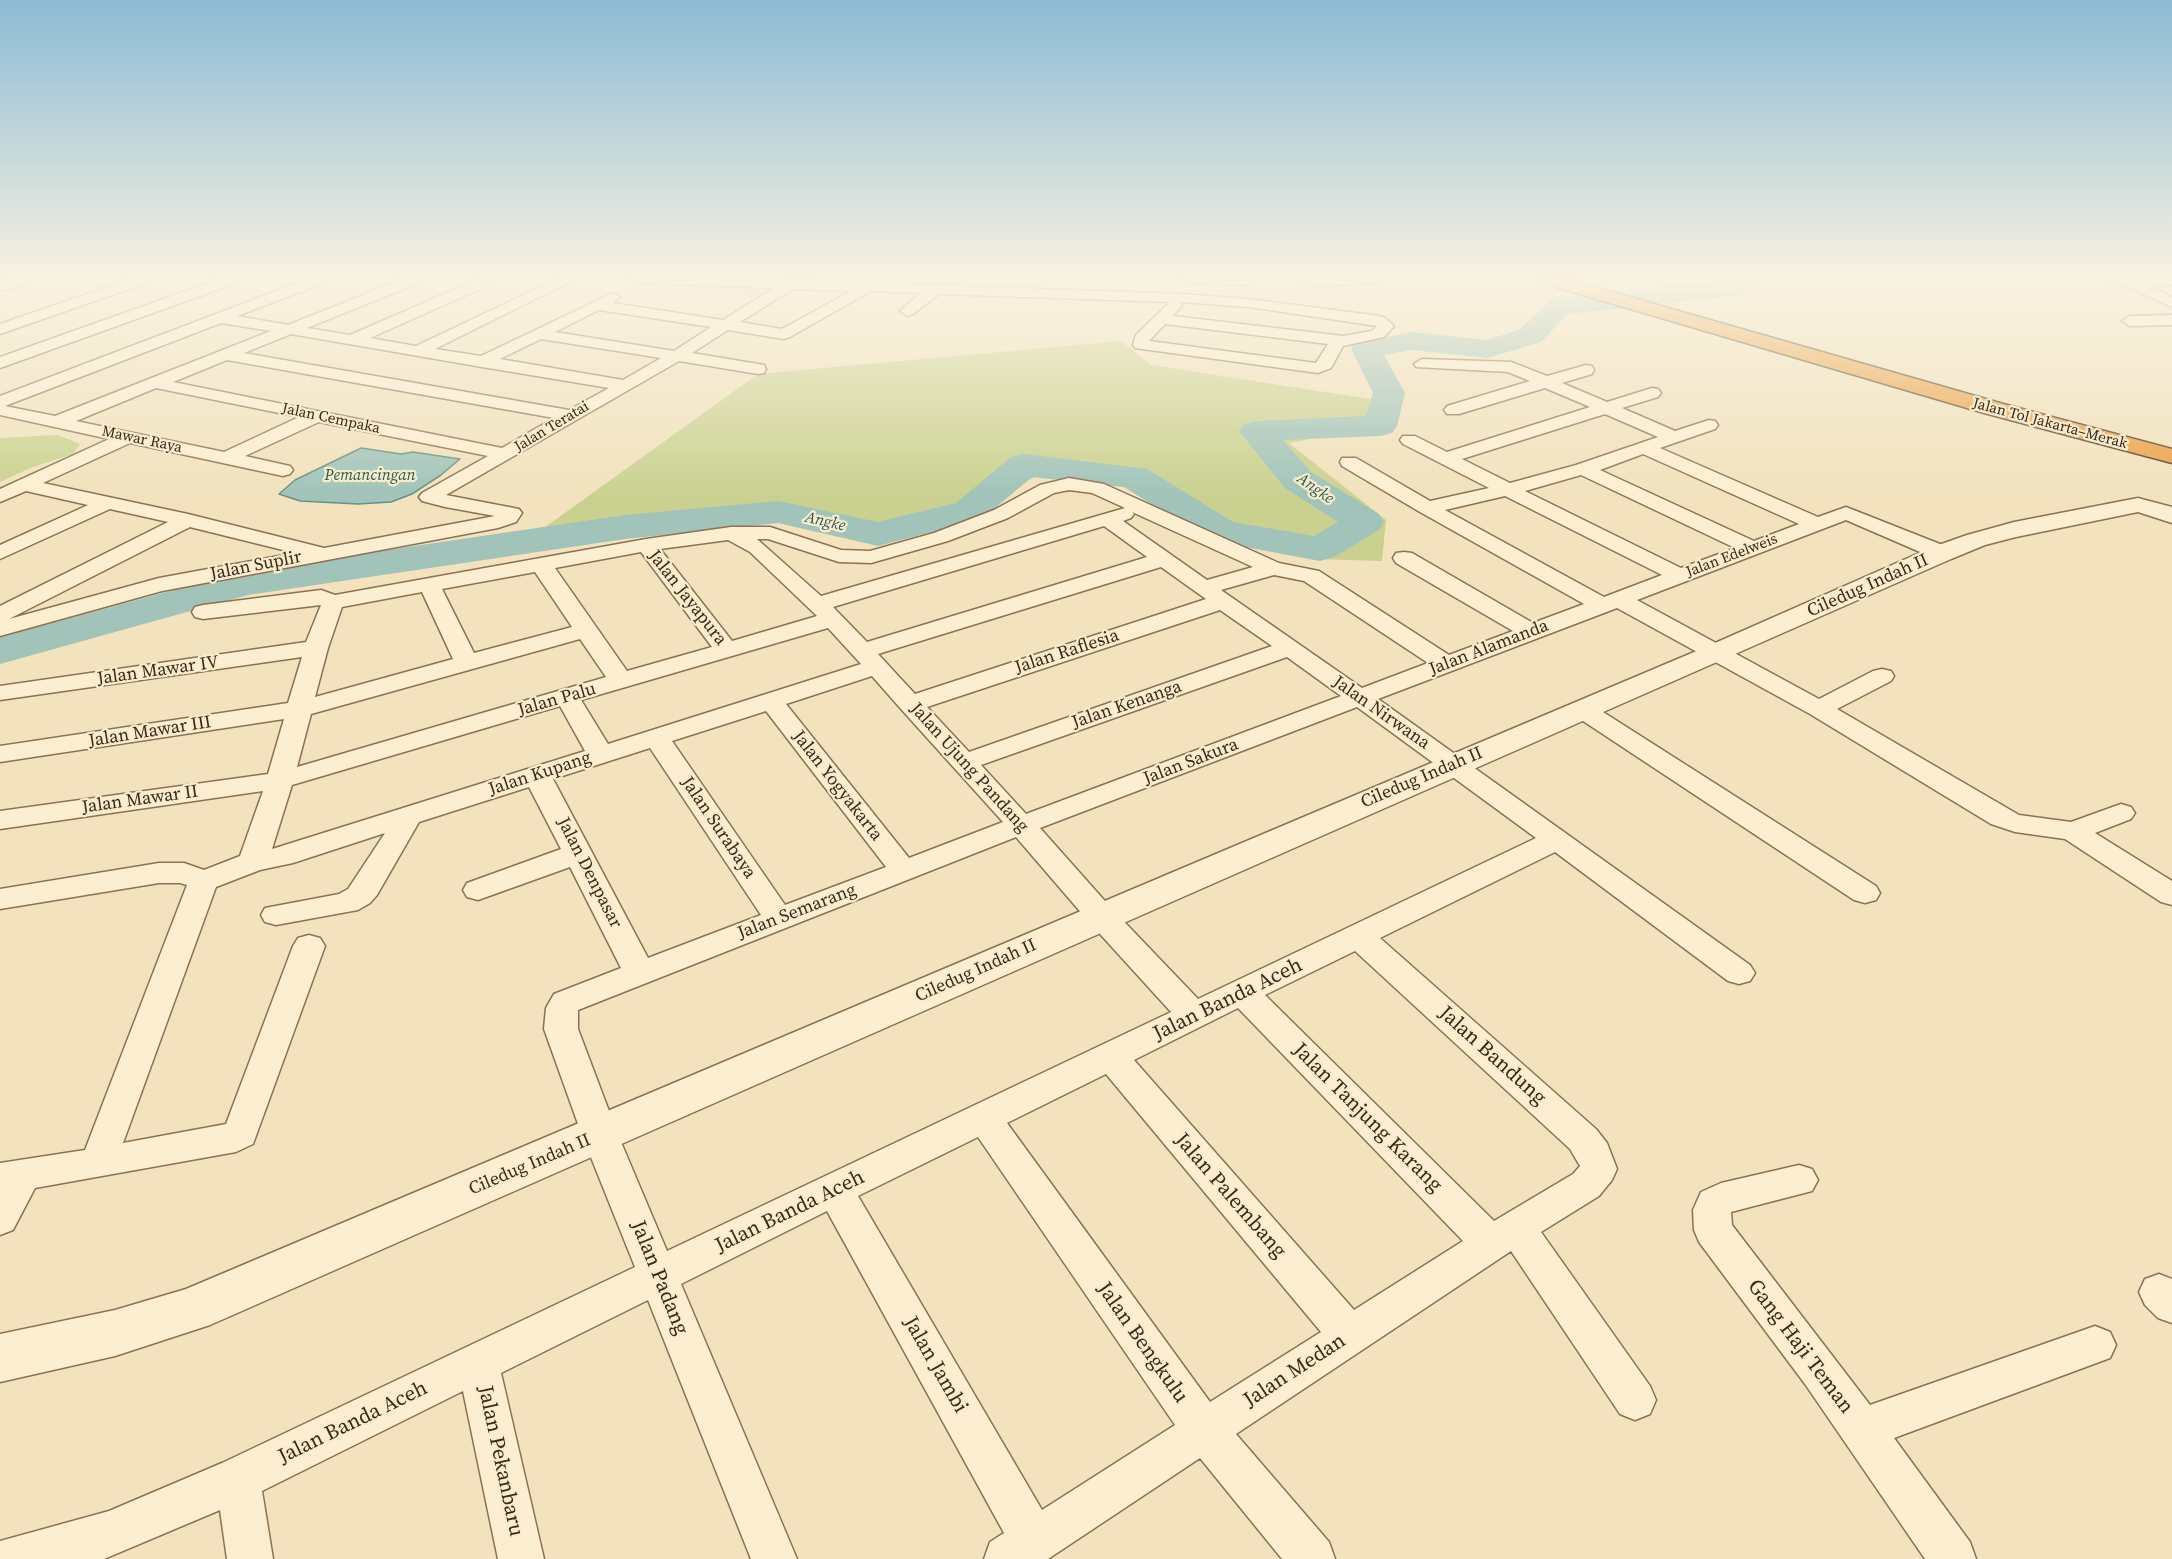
<!DOCTYPE html>
<html>
<head>
<meta charset="utf-8">
<style>
	body { margin:0 }
	canvas { display:block; background:#f2e2bd }
</style>
</head>
<body>
<canvas width="2172" height="1559"></canvas>
<script>
const ctx = document.querySelector('canvas').getContext('2d');
ctx.lineJoin = 'round';
function fill(path, color) {
  ctx.fillStyle = color;
  ctx.fill(path, 'evenodd');
}
function poly(rows) {
  const path = new Path2D();
  for (const r of rows) {
    path.moveTo(r[0], r[1]);
    for (let i = 2; i < r.length; i += 2) path.lineTo(r[i], r[i + 1]);
  }
  return path;
}
function trace(path, color, width, dash) {
  ctx.strokeStyle = color;
  ctx.lineWidth = width;
  ctx.lineCap = dash ? 'butt' : 'round';
  ctx.setLineDash(dash || []);
  ctx.stroke(path);
}
function drawText(font, color, halo, rows, align = 'center') {
  ctx.font = font + ' "Source Serif 4",serif';
  ctx.lineWidth = 4.5;
  ctx.setLineDash([]);
  ctx.textBaseline = 'middle';
  ctx.strokeStyle = halo;
  ctx.fillStyle = color;
  for (const [text, x, y, turn = 0] of rows) {
    ctx.save();
    ctx.translate(x, y);
    ctx.rotate((+turn || 0) * Math.PI / 180);
    ctx.textAlign = isNaN(turn) ? turn : align;
    if (halo) ctx.strokeText(text, 0, 0);
    ctx.fillText(text, 0, 0);
    ctx.restore();
  }
}
fill(poly([
	[653,280,788,285,764,299],
	[1121,341,1151,365,1389,402,1389,424,1289,443,1386,520,1382,561,1314,559,1198,511,1128,474,1047,469,955,527,875,529,792,506,523,543,758,374],
	[58,435,80,444,73,454,30,468,0,482,0,438]
]), '#cad190');
const water = poly([
	[361,448,401,454,413,452,460,459,441,475,412,494,391,502,358,504,300,501,279,494,295,480,361,448]
]);
fill(water, '#a1c3b9');
trace(water, '#689287', 1.5);
fill(poly([
	[1732,279,1764,279,1761,285,1746,294,1736,296,1568,314,1541,342,1487,358,1412,350,1384,355,1405,393,1397,426,1392,433,1380,436,1283,440,1311,472,1379,514,1384,522,1379,530,1334,557,1320,561,1208,540,1124,487,1032,477,982,519,878,546,778,523,625,539,248,595,0,664,0,637,244,571,625,515,778,501,878,522,956,503,1011,457,1024,454,1147,469,1233,522,1314,536,1338,522,1285,488,1239,431,1244,424,1256,421,1366,416,1373,393,1351,349,1355,343,1412,332,1486,340,1519,330,1550,300,1560,298,1732,279]
]), '#a1c3b9');
const minor = poly([
	[10,279,32,279,30,282,0,291,0,282,10,279],
	[130,279,151,279,149,282,0,334,0,324,130,279],
	[220,279,241,279,239,282,0,368,0,357,220,279],
	[308,279,328,279,326,282,237,316,288,325,403,279,423,279,421,282,307,328,350,335,479,279,498,279,496,282,370,338,416,346,557,279,576,279,435,349,481,356,613,293,620,297,613,303,723,320,774,288,638,283,631,279,763,279,1182,294,1249,299,1380,316,1385,318,1394,326,1384,337,1343,346,1331,368,1318,373,1135,348,1133,345,1136,335,1170,302,939,294,913,314,908,316,900,311,921,293,871,291,790,337,784,339,728,330,692,353,764,365,766,369,764,373,758,374,679,361,446,495,519,509,522,513,516,522,498,528,162,591,0,636,0,606,168,522,110,509,0,559,0,545,88,505,26,491,0,502,0,489,109,439,0,415,0,396,308,279],
	[793,289,851,291,782,329,740,322,793,289],
	[1181,302,1249,307,1377,326,1372,331,1343,336,1173,316,1182,305,1181,302],
	[599,310,711,327,674,351,555,332,599,310],
	[221,323,271,331,55,416,5,406,221,323],
	[1165,324,1328,344,1316,363,1149,341,1165,324],
	[291,334,482,367,609,388,569,410,244,353,291,334],
	[541,339,661,358,623,380,500,359,541,339],
	[227,360,554,418,502,448,173,382,227,360],
	[156,388,299,417,224,452,76,421,156,388],
	[319,422,488,456,422,493,419,497,422,501,445,507,495,516,324,548,188,514,43,483,130,443,283,476,290,474,293,470,290,466,245,456,319,422],
	[190,527,295,553,159,578,9,619,190,527],
	[1183,279,1256,279,1257,281,1250,285,1190,283,1183,279],
	[1299,279,1382,279,1375,283,1317,286,1301,282,1299,279],
	[2104,279,2172,279,2172,285,2149,286,2172,297,2172,307,2128,287,2106,282,2104,279],
	[2172,315,2172,325,2130,326,2122,321,2130,316,2172,315],
	[1422,359,1511,362,1547,376,1586,365,1592,366,1594,370,1592,374,1562,383,1607,402,1652,388,1658,389,1661,393,1658,397,1622,408,1675,431,1709,420,1715,421,1718,425,1715,429,1660,448,1818,517,1846,507,1950,548,1953,553,1950,558,1942,559,1934,558,1846,520,1637,600,1819,699,1873,671,1882,669,1891,671,1894,676,1891,681,1837,709,2019,815,2071,822,2121,804,2131,807,2135,813,2131,819,2095,833,2172,881,2172,905,2161,902,2065,839,2015,832,1991,824,1810,714,1617,608,1378,699,1750,965,1755,973,1750,981,1739,984,1728,981,1555,852,1380,938,1596,1129,1607,1143,1617,1169,1612,1180,1599,1196,1541,1232,1650,1386,1656,1400,1650,1414,1635,1420,1620,1414,1511,1251,1236,1434,1329,1542,1335,1559,1282,1559,1200,1458,1048,1559,984,1559,990,1542,1004,1533,827,1211,681,1284,797,1559,751,1559,648,1300,501,1373,544,1559,498,1559,463,1391,262,1491,273,1559,227,1559,220,1510,104,1559,0,1559,0,1541,109,1511,222,1463,635,1267,582,1135,544,1029,546,1008,554,994,621,968,570,867,478,900,467,897,463,890,467,883,561,849,529,787,419,822,377,895,370,903,358,910,276,925,265,922,261,915,265,908,339,894,348,889,385,833,293,863,260,870,216,887,123,1143,226,1124,293,946,298,938,309,935,320,938,325,946,253,1144,236,1152,35,1188,13,1230,0,1235,0,1163,85,1150,187,885,180,883,159,883,0,909,0,889,159,863,184,863,204,870,240,856,263,791,0,829,0,811,268,774,284,719,0,762,0,746,288,703,302,657,0,700,0,686,306,642,321,605,203,619,195,617,192,612,195,607,203,605,321,590,335,595,646,539,731,527,770,527,841,550,870,551,934,533,994,510,1040,485,1069,478,1104,484,1279,563,1319,571,1449,655,1513,631,1396,563,1393,558,1396,553,1404,552,1412,553,1533,623,1584,604,1420,512,1342,466,1340,462,1342,458,1356,458,1430,501,1489,488,1403,444,1400,440,1403,436,1415,436,1447,452,1590,407,1545,388,1459,414,1447,414,1444,410,1447,406,1530,381,1508,372,1416,367,1414,364,1422,359],
	[1605,414,1658,437,1576,465,1510,483,1462,459,1605,414],
	[1643,454,1799,524,1754,541,1600,470,1643,454],
	[1581,475,1735,548,1681,568,1525,491,1581,475],
	[1069,490,1092,493,1125,508,821,596,757,539,768,539,839,562,871,563,948,541,1008,518,1054,493,1069,490],
	[1505,496,1662,575,1604,597,1445,510,1505,496],
	[1132,512,1253,567,1207,580,1123,521,1131,518,1134,514,1132,512],
	[1104,526,1147,557,867,642,833,607,1104,526],
	[728,540,750,552,817,616,732,641,660,549,728,540],
	[641,552,712,647,627,671,555,568,641,552],
	[1161,567,1206,599,915,694,878,654,1161,567],
	[535,572,572,627,474,653,442,589,535,572],
	[1274,575,1304,581,1428,663,1362,688,1221,590,1274,575],
	[422,592,453,659,315,697,328,648,342,607,422,592],
	[1220,610,1272,646,969,752,927,707,1220,610],
	[828,628,861,664,608,744,581,700,828,628],
	[580,639,606,677,297,767,311,714,580,639],
	[1287,657,1341,696,1026,814,981,765,1287,657],
	[872,676,901,709,1003,822,909,858,786,704,872,676],
	[560,706,585,751,272,849,292,785,560,706],
	[1357,707,1536,838,1198,999,1112,909,1040,828,1357,707],
	[766,711,886,867,785,905,672,741,766,711],
	[650,748,761,915,648,958,553,779,650,748],
	[1016,837,1090,923,1171,1012,667,1251,618,1135,578,1029,578,1010,1016,837],
	[1355,951,1570,1149,1580,1166,1573,1174,1494,1221,1265,995,1355,951],
	[1238,1008,1463,1241,1354,1310,1134,1060,1238,1008],
	[1106,1074,1321,1332,1210,1402,1007,1123,1106,1074],
	[978,1137,1175,1425,1042,1510,858,1196,978,1137],
	[1583,702,1592,705,1876,886,1880,893,1876,900,1865,903,1854,900,1574,715,1570,710,1574,705,1583,702],
	[1799,1165,1812,1169,1818,1180,1812,1191,1731,1212,1732,1225,1870,1405,2095,1326,2110,1332,2116,1345,2110,1358,1894,1438,1970,1542,1976,1559,1925,1559,1805,1384,1699,1242,1694,1230,1693,1210,1701,1192,1721,1183,1799,1165],
	[2159,1274,2172,1279,2172,1323,2158,1318,2145,1305,2139,1292,2145,1279,2159,1274]
]);
const tertiary = poly([
	[2138,498,2172,507,2172,523,2138,512,2016,537,1985,545,1951,559,210,1325,115,1356,0,1382,0,1334,115,1310,186,1289,1706,647,1933,547,1967,535,2014,522,2138,498]
]);
const motorway = poly([
	[1539,279,1567,279,2000,403,2172,449,2172,463,1984,413,1542,283,1539,279]
]);
trace(minor, '#8c7154', 3);
trace(tertiary, '#8c7154', 3);
trace(motorway, '#593f29', 3);
fill(minor, '#fcefd1');
fill(tertiary, '#fcefd1');
fill(motorway, '#eba044');
const sky = ctx.createLinearGradient(0, 0, 0, 497);
sky.addColorStop(0, '#8bbad5');
sky.addColorStop(0.56, '#f9f2e1');
sky.addColorStop(1, '#f9f2e100');
ctx.fillStyle = sky;
ctx.fillRect(0, 0, 2172, 497);
drawText('15px', '#3a291b', '#f9eccd', [
	["Jalan Cempaka",331,419,12],
	["Jalan Tol Jakarta–Merak",2050,424,15],
	["Jalan Teratai",552,427,-31],
	["Mawar Raya",142,440,12],
	["Jalan Edelweis",1732,556,-21]
]);
drawText('italic 16px', '#285b57', '#f9eccd', [
	["Pemancingan",370,476],
	["Angke",1315,489,35],
	["Angke",825,522,13]
]);
drawText('18px', '#3a291b', '#f9eccd', [
	["Jalan Suplir",256,566,-11],
	["Ciledug Indah II",1868,586,-24],
	["Jalan Jayapura",687,598,52],
	["Jalan Alamanda",1489,648,-21],
	["Jalan Raflesia",1067,652,-18],
	["Jalan Mawar IV",158,671,-8],
	["Jalan Palu",557,700,-16],
	["Jalan Kenanga",1127,705,-19],
	["Jalan Nirwana",1381,713,35],
	["Jalan Mawar III",150,732,-9],
	["Jalan Sakura",1191,762,-21],
	["Jalan Ujung Pandang",969,768,48],
	["Jalan Kupang",540,774,-18],
	["Ciledug Indah II",1422,778,-23],
	["Jalan Yogyakarta",837,786,52],
	["Jalan Mawar II",140,800,-8],
	["Jalan Surabaya",718,828,56],
	["Jalan Denpasar",589,873,63],
	["Jalan Semarang",797,912,-21],
	["Ciledug Indah II",976,971,-24],
	["Ciledug Indah II",530,1165,-23]
]);
drawText('21px', '#3a291b', '#f9eccd', [
	["Jalan Banda Aceh",1228,1000,-26],
	["Jalan Bandung",1492,1056,42],
	["Jalan Tanjung Karang",1367,1118,45],
	["Jalan Palembang",1230,1196,49],
	["Jalan Banda Aceh",790,1212,-26],
	["Jalan Padang",659,1278,68],
	["Jalan Bengkulu",1142,1343,55],
	["Gang Haji Teman",1800,1347,53],
	["Jalan Jambi",935,1365,60],
	["Jalan Medan",1295,1371,-33],
	["Jalan Banda Aceh",353,1423,-26],
	["Jalan Pekanbaru",500,1461,78]
]);
</script>
</body>
</html>
